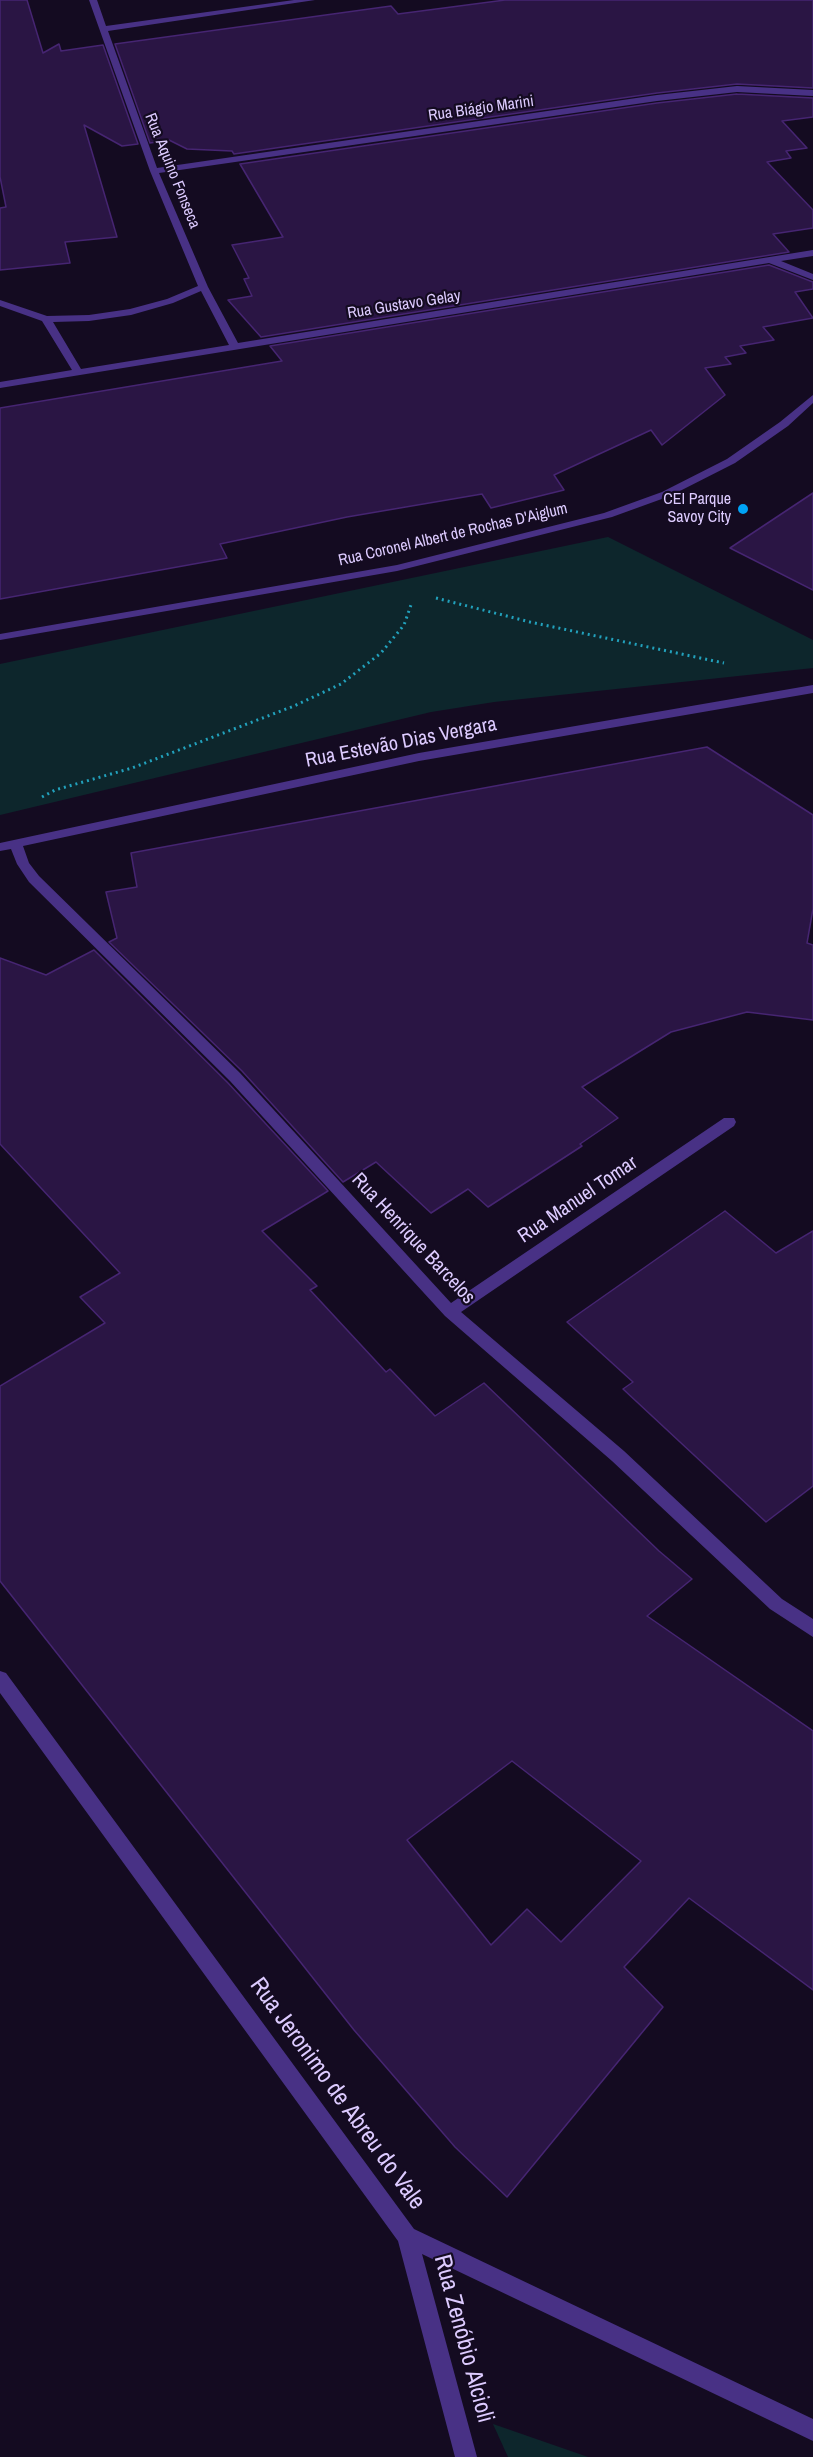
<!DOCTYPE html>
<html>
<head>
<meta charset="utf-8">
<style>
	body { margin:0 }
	canvas { display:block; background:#140b21 }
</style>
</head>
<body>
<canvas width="813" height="2457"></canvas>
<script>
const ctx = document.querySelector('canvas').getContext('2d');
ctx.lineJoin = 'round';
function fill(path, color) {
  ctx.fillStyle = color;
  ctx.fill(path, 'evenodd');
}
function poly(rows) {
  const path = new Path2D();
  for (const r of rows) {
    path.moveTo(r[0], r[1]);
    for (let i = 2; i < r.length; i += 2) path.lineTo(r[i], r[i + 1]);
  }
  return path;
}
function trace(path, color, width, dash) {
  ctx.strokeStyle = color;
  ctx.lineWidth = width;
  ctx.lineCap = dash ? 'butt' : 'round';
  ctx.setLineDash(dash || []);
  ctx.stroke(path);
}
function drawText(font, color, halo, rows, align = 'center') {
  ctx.font = font + ' "Archivo Narrow",sans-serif';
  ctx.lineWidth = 4.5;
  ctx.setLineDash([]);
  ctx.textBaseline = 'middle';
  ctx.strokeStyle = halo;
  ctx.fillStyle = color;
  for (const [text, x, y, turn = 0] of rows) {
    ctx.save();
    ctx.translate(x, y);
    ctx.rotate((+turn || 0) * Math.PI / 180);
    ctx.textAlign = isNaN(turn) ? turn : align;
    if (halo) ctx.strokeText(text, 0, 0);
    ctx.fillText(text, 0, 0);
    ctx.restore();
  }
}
fill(poly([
	[608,537,813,640,813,668,494,702,431,712,0,815,0,664],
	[493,2424,588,2457,508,2457]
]), '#0d262c');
const building = poly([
	[0,0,27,0,43,53,59,44,61,51,103,45,138,144,122,146,84,125,117,237,65,242,70,263,0,270,0,208,6,207,0,177,0,0],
	[505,0,813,0,813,88,737,84,657,93,234,154,232,151,187,149,169,140,150,143,115,44,391,6,398,14,505,0],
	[737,94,813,98,813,117,782,121,807,148,786,151,791,158,767,162,813,210,813,228,773,234,789,252,261,337,228,300,252,296,244,279,249,278,232,245,283,237,240,164,657,103,737,94],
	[769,265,813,282,813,289,795,292,813,318,763,327,774,340,740,346,746,353,725,357,731,364,705,368,725,395,662,445,651,430,554,475,564,490,491,508,482,494,347,517,220,544,227,558,0,599,0,408,282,361,270,346,769,265],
	[813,493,813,590,730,548,813,493],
	[707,747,813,815,813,909,807,943,813,945,813,1020,747,1012,671,1032,582,1087,618,1118,580,1144,582,1146,488,1207,468,1189,431,1213,376,1162,343,1182,242,1071,109,942,117,938,106,892,137,887,131,853,707,747],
	[94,950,228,1083,328,1191,262,1231,317,1286,310,1290,386,1372,390,1369,435,1416,484,1383,659,1551,692,1579,647,1616,813,1731,813,1990,689,1898,624,1967,663,2007,507,2197,455,2147,354,2030,0,1581,0,1386,105,1323,80,1297,120,1273,0,1144,0,958,46,975,94,950],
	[512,1761,641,1861,561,1942,527,1909,491,1945,407,1840,512,1761],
	[725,1211,776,1253,813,1231,813,1486,766,1522,623,1389,633,1382,567,1322,725,1211]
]);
fill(building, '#2a1544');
trace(building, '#462572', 1.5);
trace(poly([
	[436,598,530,622,724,663],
	[42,797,55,790,132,768,294,706,341,684,381,653,404,625,412,602]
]), '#22a1bc', 3, [2, 4]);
fill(poly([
	[89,0,97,0,106,26,294,0,315,0,108,31,157,168,657,95,737,86,813,90,813,96,737,92,657,101,159,173,208,287,238,343,813,250,813,256,781,261,813,274,813,280,769,263,0,388,0,382,72,370,42,321,0,306,0,300,47,316,89,315,130,309,167,299,198,286,150,171,89,0],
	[201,291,229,345,81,369,53,322,89,321,131,315,173,303,201,291],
	[813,395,813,403,788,426,735,463,670,496,612,517,397,571,0,640,0,634,397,565,604,513,662,492,727,459,780,422,813,395],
	[813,685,813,693,419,761,23,846,29,863,39,876,240,1073,451,1303,724,1118,734,1118,736,1122,734,1126,461,1312,624,1451,782,1599,813,1619,813,1637,770,1609,612,1461,445,1316,230,1081,29,882,17,864,11,849,0,851,0,843,419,753,813,685],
	[0,1671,6,1673,414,2229,813,2419,813,2441,422,2254,477,2457,455,2457,398,2241,0,1693,0,1671]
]), '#483185');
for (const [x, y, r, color] of [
	[743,509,6,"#00a3f6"]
]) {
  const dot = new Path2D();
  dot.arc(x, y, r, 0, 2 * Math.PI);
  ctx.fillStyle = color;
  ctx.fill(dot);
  trace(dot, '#140b21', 2);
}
drawText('16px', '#ddcbff', '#140b21', [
	["Rua Biágio Marini",481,109,-8],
	["Rua Aquino Fonseca",172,171,68],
	["Rua Gustavo Gelay",404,305,-9],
	["Rua Coronel Albert de Rochas D'Aiglum",453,535,-13]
]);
drawText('16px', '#ddcbff', '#140b21', [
	["CEI Parque",731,500],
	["Savoy City",731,518]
], 'right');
drawText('20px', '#ddcbff', '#140b21', [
	["Rua Estevão Dias Vergara",401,743,-11],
	["Rua Manuel Tomar",578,1200,-34],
	["Rua Henrique Barcelos",413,1239,47]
]);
drawText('24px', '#ddcbff', '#140b21', [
	["Rua Jeronimo de Abreu do Vale",337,2094,54],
	["Rua Zenóbio Alcioli",463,2339,75]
]);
</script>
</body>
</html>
